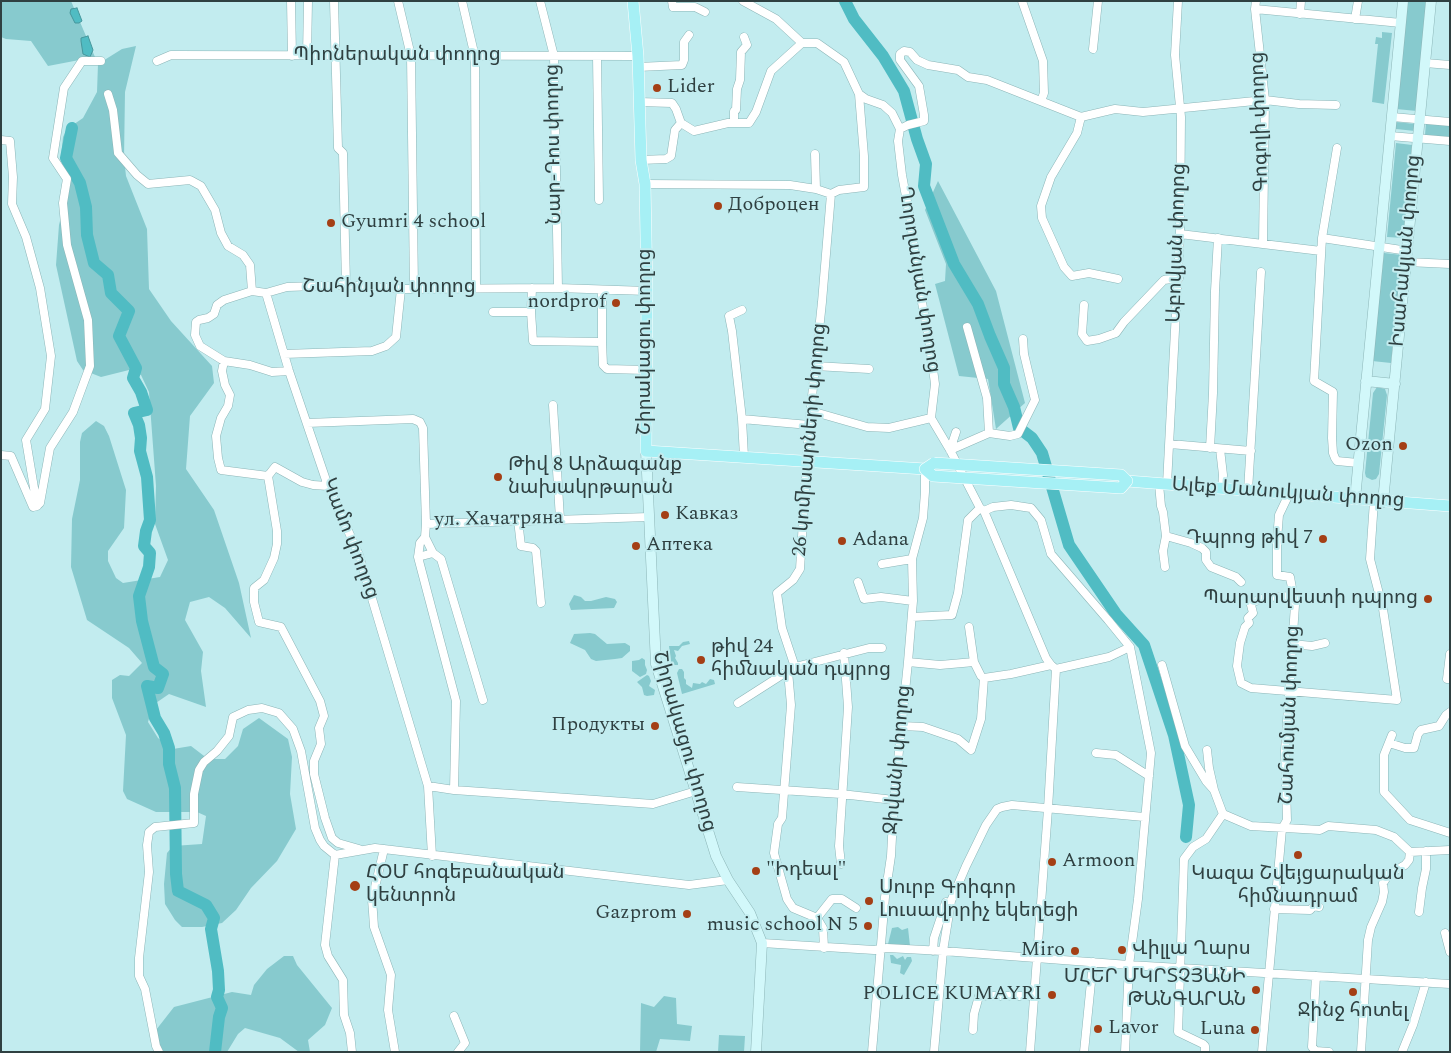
<!DOCTYPE html>
<html>
<head>
<meta charset="utf-8">
<style>
	body { margin:0 }
	#map { position:relative; width:1451px; height:1053px; overflow:hidden; background:#c2ecef; font-family:Spectral,serif }
	canvas { display:block }
	.frame { position:absolute; inset:0; border:2px solid #2f4041; pointer-events:none }
</style>
</head>
<body>
<div id="map">
<canvas width="1451" height="1053"></canvas>
<div class="frame"></div>
</div>
<script>
const ctx = document.querySelector('canvas').getContext('2d');
ctx.lineJoin = 'round';
function fill(path, color) {
  ctx.fillStyle = color;
  ctx.fill(path, 'evenodd');
}
function poly(rows) {
  const path = new Path2D();
  for (const r of rows) {
    path.moveTo(r[0], r[1]);
    for (let i = 2; i < r.length; i += 2) path.lineTo(r[i], r[i + 1]);
  }
  return path;
}
function trace(path, color, width, dash) {
  ctx.strokeStyle = color;
  ctx.lineWidth = width;
  ctx.lineCap = dash ? 'butt' : 'round';
  ctx.setLineDash(dash || []);
  ctx.stroke(path);
}
function drawText(font, color, halo, rows, align = 'center') {
  ctx.font = font + ' Spectral,"Noto Sans Armenian",serif';
  ctx.lineWidth = 4;
  ctx.setLineDash([]);
  ctx.textBaseline = 'middle';
  ctx.strokeStyle = halo;
  ctx.fillStyle = color;
  for (const [text, x, y, turn = 0] of rows) {
    ctx.save();
    ctx.translate(x, y);
    ctx.rotate((+turn || 0) * Math.PI / 180);
    ctx.textAlign = isNaN(turn) ? turn : align;
    if (halo) ctx.strokeText(text, 0, 0);
    ctx.fillText(text, 0, 0);
    ctx.restore();
  }
}
fill(poly([
	[1,1,71,1,95,57,48,66,31,41,6,39,1,37],
	[1407,1,1428,1,1417,111,1396,109],
	[1382,32,1392,33,1384,104,1372,102,1378,44,1375,44,1376,37,1382,38],
	[136,46,125,92,124,158,126,176,147,229,149,289,171,321,212,366,214,383,190,416,186,469,214,510,239,583,251,638,225,608,209,597,190,602,185,620,203,652,201,671,206,707,169,694,153,705,148,722,158,738,173,749,191,746,208,759,225,759,238,746,243,729,259,718,288,739,292,757,290,794,296,829,277,861,251,888,236,910,222,923,202,927,182,927,175,920,165,904,164,884,167,853,173,846,202,844,206,816,197,812,156,812,127,799,123,791,126,735,112,698,112,680,120,675,129,676,142,663,129,648,87,620,71,567,72,519,80,480,80,442,82,433,96,421,104,426,109,436,126,490,124,528,108,551,108,561,116,578,123,583,160,577,168,560,155,524,156,486,149,392,141,375,129,370,101,377,83,370,77,361,56,265,59,225,66,197,61,156,63,137,67,129,83,118,97,92,98,64,122,49],
	[1396,122,1415,124,1415,131,1396,129],
	[1426,123,1450,125,1450,137,1425,135],
	[1396,143,1412,145,1404,238,1387,237],
	[938,181,996,291,1025,403,996,429,988,379,959,376,935,284,945,281,946,264,925,210],
	[1384,253,1402,255,1391,363,1372,361],
	[1377,387,1385,389,1387,395,1379,474,1376,479,1372,480,1366,477,1365,473,1373,393],
	[574,595,581,597,585,601,591,601,606,597,615,599,617,602,614,608,571,610,569,604],
	[590,633,595,634,607,644,625,643,630,646,630,651,622,658,615,659,596,661,591,659,585,650,570,643,574,634],
	[689,641,690,644,682,646,678,651,674,650,676,656,675,658,678,663,678,665,673,665,671,662,669,646,679,646,683,642],
	[642,658,645,660,645,665,647,670,646,674,640,677,632,671,632,661,639,660],
	[679,669,682,669,684,672,684,678,686,680,686,684,692,688,693,683,700,684,702,682,706,684,710,679,714,680,715,684,682,694,677,673],
	[647,675,649,676,651,681,649,686,655,690,654,695,647,696,644,695,642,687,637,682],
	[898,927,902,930,908,928,910,946,888,944,892,928],
	[890,955,893,955,897,959,903,956,905,960,907,957,911,957,912,961,904,975,900,973,901,965,891,963],
	[284,956,293,956,297,965,332,1008,325,1025,308,1040,310,1052,299,1052,280,1038,245,1028,238,1034,227,1052,162,1052,156,1038,156,1030,174,1007,232,992,251,995,254,985,267,969],
	[664,996,676,998,677,1024,692,1026,690,1041,660,1039,656,1052,640,1052,641,1003,654,1007],
	[719,1035,745,1036,744,1052,718,1052]
]), '#87cace');
const water = poly([
	[77,8,82,21,79,23,75,23,70,13,71,9,77,8],
	[88,36,93,50,90,57,83,54,81,41,81,38,88,36]
]);
fill(water, '#50bcc3');
trace(water, '#46979c', 1);
trace(poly([
	[845,1,854,19,883,56,904,91,917,139,926,164,924,186,954,264,978,304,990,336,1004,368,1004,384,1014,407,1019,428,1032,438,1042,453,1069,545,1116,614,1144,645,1174,735,1189,805,1186,837],
	[72,128,66,158,80,183,86,207,87,235,94,263,108,275,111,293,129,311,119,336,136,368,133,378,141,392,147,410,134,413,139,425,141,438,140,451,147,477,150,520,146,531,144,546,150,553,149,567,139,596,142,621,154,667,163,674,158,688,147,686,155,718,164,733,169,748,169,764,175,788,176,874,178,891,206,905,214,918,211,929,218,971,219,990,217,997,222,1008,219,1017,215,1052]
]), '#50bcc3', 12);
const street = poly([
	[291,1,292,56],
	[334,1,338,148,343,153,346,285],
	[398,1,411,56,414,289],
	[462,1,475,57,476,288],
	[540,1,554,56,558,288],
	[672,1,673,7,695,7,705,12],
	[1022,1,1043,61,1044,93,1041,101],
	[1256,1,1255,9,1265,100,1263,244],
	[1255,9,1401,23],
	[1300,14,1301,1],
	[1355,19,1358,1],
	[1093,49,1098,1],
	[307,56,308,1],
	[597,56,599,200],
	[157,61,171,55,638,56],
	[1425,63,1450,65],
	[638,67,682,65,684,60,684,42,689,35],
	[108,94,113,110,118,153,137,175,148,184,190,180,201,186,215,210,221,233,228,246,243,255,250,265,252,291],
	[859,94,866,99,883,105,892,113,900,129],
	[639,102,672,103,676,109,681,123,694,131,728,123,749,123,756,112,771,71,802,43],
	[1081,117,1077,133,1051,177,1041,206,1042,218,1064,267,1072,276,1089,273,1118,279],
	[1392,117,1450,122],
	[734,123,734,111,736,110,737,89,740,80,741,52,747,45,744,37],
	[1390,136,1450,141],
	[1,140,10,141,13,177,12,204,26,237,40,288,51,356,45,409,26,440,37,506],
	[1337,148,1322,238,1314,381,1333,392,1332,438,1333,453,1335,458,1337,461,1358,463],
	[815,154,816,189],
	[641,160,666,159,671,156,675,130,681,123],
	[645,184,790,185,816,189,831,194,839,190,864,187,864,156,859,94,844,62,817,43,802,43,776,19,743,1],
	[1180,234,1321,251],
	[1322,238,1408,251],
	[1407,262,1450,264],
	[602,290,602,342],
	[266,293,289,371,328,486,359,555,428,786,432,856],
	[1084,305,1082,334,1087,341,1099,339,1116,333,1124,322,1164,280,1179,278],
	[742,310,729,316,732,331,742,419,744,457],
	[493,312,531,312,532,288],
	[531,312,533,341,602,342,603,365,607,369,646,370],
	[284,354,372,351,386,346,396,337,401,289],
	[224,361,200,346,195,335,196,322,199,320,208,318,214,314,217,305,224,300,252,291,266,293,287,287,346,285,401,289,558,288,647,291],
	[815,366,869,369],
	[553,405,560,519],
	[811,408,818,413,867,427,889,428,931,418,950,450,980,508,984,511,993,507,1011,505,1031,508,1041,520,1051,554,1108,620,1130,647,1151,753,1138,899,1129,965,1125,1052],
	[931,418,935,384,929,339,919,287,911,223,902,175,898,141,900,129,908,125,924,121,924,115,919,86,900,60,900,54,904,51,910,52,917,60,928,65,958,70,968,77,987,80,1081,117,1115,109,1143,112,1265,100,1299,104,1336,105],
	[742,419,809,425],
	[307,423,413,419,420,422,423,428,426,524,649,517],
	[956,432,950,450,989,433,987,398,967,327],
	[989,433,1010,436,1018,434,1035,400,1024,354,1023,339],
	[1170,444,1251,451],
	[1210,448,1213,393,1215,291,1218,238],
	[1220,449,1223,475,1222,489],
	[1,455,11,456,33,507,37,506,40,503,50,448,73,412,90,366,88,320,67,245,63,203,67,179,53,158,64,88,82,61,101,61],
	[268,476,277,531,277,544,274,558,264,580,254,588,254,602,259,622,281,627,320,701,324,716,319,728,321,744,314,761,314,774,325,818,332,838,338,843,359,849],
	[268,476,221,470,218,458,216,436,221,418,228,406,230,395,225,385,222,371,224,361,250,365,272,372,289,371],
	[268,476,275,467,302,482,313,485,328,486],
	[1159,484,1161,506,1163,512,1166,536,1191,543,1202,548,1206,552,1206,560,1211,567,1236,577,1241,582],
	[1167,484,1180,234,1181,117,1175,55,1178,1],
	[1248,491,1261,272],
	[984,511,1046,658,1051,665,1056,669,1048,809,1030,1052],
	[518,520,521,546,533,548,536,551,541,603],
	[426,524,425,537,433,553],
	[425,537,420,543,418,557,456,701,454,790],
	[418,557,433,553,441,559,483,700],
	[882,564,912,559],
	[1165,567,1163,551,1166,536],
	[858,582,864,599,881,597,913,601],
	[1294,596,1268,597,1253,602,1251,605,1253,613,1248,618,1249,623,1245,627,1240,643,1237,666,1241,683,1251,688,1397,700,1383,609,1370,559,1374,501],
	[912,617,952,615,958,593,968,520,980,508],
	[969,627,974,662,981,676,984,678,1011,674,1051,665],
	[1292,644,1312,646,1325,643],
	[1450,654,1447,679,1450,679],
	[908,662,940,665,974,662],
	[1162,665,1185,746,1206,781,1214,790],
	[795,667,869,648,882,648],
	[1056,669,1109,657,1130,647],
	[738,703,788,671],
	[902,726,923,727,958,739,971,750,981,719,984,678],
	[1392,735,1384,755,1384,792,1410,820,1450,833],
	[1389,743,1405,748,1414,748,1418,734,1421,730,1439,726,1446,715,1450,712],
	[1207,750,1209,768,1214,790,1223,814],
	[1096,753,1116,755,1149,776],
	[428,786,454,790,653,804,696,791],
	[737,787,841,794,894,800],
	[1223,814,1251,826,1320,830,1328,826,1376,830,1394,837,1410,852,1450,850],
	[384,849,372,900,373,912,374,927,391,975,388,1010,395,1052],
	[335,855,325,945,328,956,343,980,344,1015,350,1033,352,1052],
	[841,864,839,846,848,707,844,653],
	[1274,909,1310,910,1314,906,1319,907],
	[1419,912,1422,888,1426,869,1426,851],
	[817,918,832,899,842,899,856,908],
	[1445,933,1450,952],
	[762,943,874,950,887,948,943,951,1129,965,1450,984],
	[824,948,823,928,817,918,793,908,787,899,774,853,778,824,782,818,791,705,788,671,795,667,782,628,777,593,793,580,800,569,809,425,822,302,831,194],
	[933,951,934,938,946,902],
	[1316,976,1312,1047,1316,1051,1329,1052],
	[454,1016,465,1043,458,1052],
	[973,1030,974,1014,979,996,1034,996],
	[159,1052,156,1046,145,989,139,976,139,958,149,872,147,845,149,832,155,827,194,823,194,794,199,770,204,762,217,751,229,736,233,717,248,710,262,708,279,713,293,729,301,751,315,828,320,840,324,846,335,855,375,848,689,885,728,880],
	[872,1052,885,897,891,856,894,800,908,662,913,601,912,559,923,518,925,492,925,469],
	[934,1052,943,951,951,901,966,866,986,825,997,809,1002,807,1012,805,1144,817],
	[1084,1052,1093,962],
	[1205,1052,1205,1046,1203,1044,1178,1032,1184,859,1193,847,1206,839,1223,814],
	[1262,1052,1282,829,1287,820,1285,751,1295,605,1290,577,1277,575,1277,540,1279,515,1289,494],
	[1361,1052,1368,940,1371,927,1382,902,1384,892,1383,883,1389,874,1405,865,1409,860,1410,852],
	[1402,1052,1413,1025,1426,982]
]);
const secondary = poly([
	[1366,381,1395,384],
	[646,451,656,664,716,856,728,880,750,913,762,943,756,1052],
	[1355,499,1403,1],
	[1383,502,1431,1]
]);
const primary = poly([
	[633,1,638,56,641,160,645,184,647,291,646,451,925,469],
	[1127,481,1450,506]
]);
trace(street, '#8cb5b7', 9);
trace(secondary, '#8cb5b7', 11);
trace(primary, '#fff', 12);
trace(street, '#fff', 8);
trace(secondary, '#d2f8fa', 10);
trace(primary, '#a6f0f5', 11);
const primaryBridge = poly([
	[934,463,1121,475,1127,481,1121,488,933,476,925,469,934,463]
]);
trace(primaryBridge, '#fff', 12, []);
trace(primaryBridge, '#a6f0f5', 11);
for (const [x, y, r, color] of [
	[657,88,5,"#a43f15"],
	[718,206,5,"#a43f15"],
	[331,223,5,"#a43f15"],
	[616,303,5,"#a43f15"],
	[1403,446,5,"#a43f15"],
	[498,477,5,"#a43f15"],
	[665,515,5,"#a43f15"],
	[1323,539,5,"#a43f15"],
	[842,541,5,"#a43f15"],
	[636,546,5,"#a43f15"],
	[1428,599,5,"#a43f15"],
	[701,660,5,"#a43f15"],
	[655,726,5,"#a43f15"],
	[1298,855,5,"#a43f15"],
	[1052,862,5,"#a43f15"],
	[756,871,5,"#a43f15"],
	[355,886,6,"#a43f15"],
	[869,901,5,"#a43f15"],
	[687,914,5,"#a43f15"],
	[868,926,5,"#a43f15"],
	[1122,950,5,"#a43f15"],
	[1075,951,5,"#a43f15"],
	[1256,990,5,"#a43f15"],
	[1353,992,5,"#a43f15"],
	[1052,995,5,"#a43f15"],
	[1098,1029,5,"#a43f15"],
	[1255,1030,5,"#a43f15"]
]) {
  const dot = new Path2D();
  dot.arc(x, y, r, 0, 2 * Math.PI);
  ctx.fillStyle = color;
  ctx.fill(dot);
  trace(dot, '#c2ecef', 2);
}
drawText('20px', '#2f4041', '#c2ecef', [
	["Պիոներական փողոց",397,56],
	["Գոգոլի փողոց",1261,122,-92],
	["Նար-Դոս փողոց",555,144,-91],
	["Աբովյան փողոց",1178,243,-88],
	["Իսահակյան փողոց",1407,251,-85],
	["Ղորղանյան փողոց",918,280,81],
	["Շահինյան փողոց",389,288],
	["Շիրակացու փողոց",646,342,-90],
	["26 կոմիսարների փողոց",811,440,-85],
	["Ալեք Մանուկյան փողոց",1288,494,4],
	["ул. Хачатряна",499,520,-1],
	["Կամո փողոց",349,539,69],
	["Շահումյան փողոց",1291,715,-88],
	["Շիրակացու փողոց",683,742,74],
	["Ջիվանի փողոց",899,760,-85]
]);
drawText('20px', '#2f4041', '#c2ecef', [
	["Lider",667,88],
	["Доброцен",728,206],
	["Gyumri 4 school",341,223],
	["nordprof",606,303,"right"],
	["Ozon",1393,446,"right"],
	["Թիվ 8 Արձագանք",508,466],
	["նախակրթարան",508,489],
	["Кавказ",675,515],
	["Դպրոց թիվ 7",1313,539,"right"],
	["Adana",852,541],
	["Аптека",646,546],
	["Պարարվեստի դպրոց",1418,599,"right"],
	["թիվ 24",711,648],
	["հիմնական դպրոց",711,671],
	["Продукты",645,726,"right"],
	["Armoon",1062,862],
	["\"Իդեալ\"",766,871],
	["ՀՕՄ հոգեբանական",366,874],
	["կենտրոն",366,897],
	["Կազա Շվեյցարական",1298,875,"center"],
	["հիմնադրամ",1298,898,"center"],
	["Սուրբ Գրիգոր",879,889],
	["Լուսավորիչ եկեղեցի",879,912],
	["Gazprom",677,914,"right"],
	["music school N 5",858,926,"right"],
	["Վիլլա Ղարս",1132,950],
	["Miro",1065,951,"right"],
	["ՄՀԵՐ ՄԿՐՏՉՅԱՆԻ",1246,978,"right"],
	["ԹԱՆԳԱՐԱՆ",1246,1001,"right"],
	["POLICE KUMAYRI",1042,995,"right"],
	["Ջինջ հոտել",1353,1012,"center"],
	["Lavor",1108,1029],
	["Luna",1245,1030,"right"]
], 'left');
</script>
</body>
</html>
